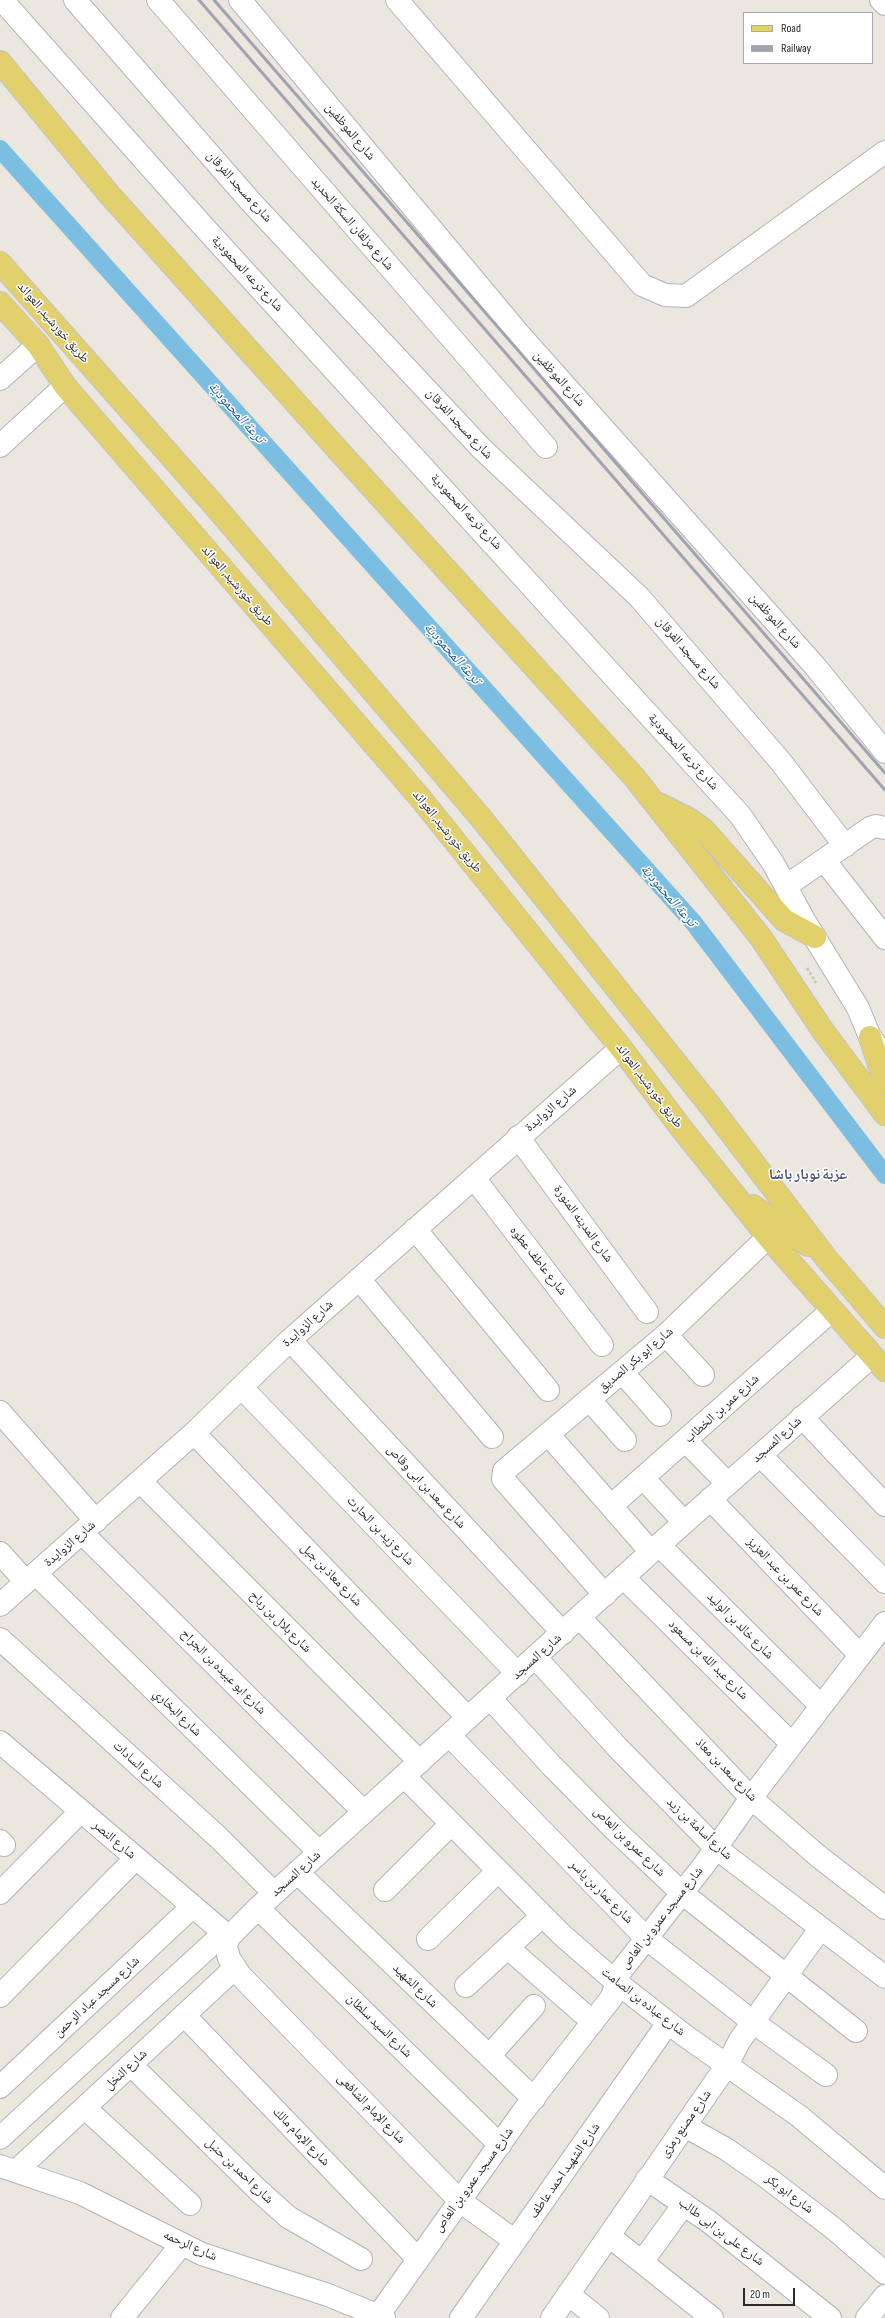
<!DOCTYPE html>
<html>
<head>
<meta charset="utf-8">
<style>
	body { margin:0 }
	#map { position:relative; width:885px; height:2318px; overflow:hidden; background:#ebe6de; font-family:"Sofia Sans Condensed",sans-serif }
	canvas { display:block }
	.legend { position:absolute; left:743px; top:12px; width:130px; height:52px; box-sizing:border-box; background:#fff; border:1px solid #aaa; margin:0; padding:5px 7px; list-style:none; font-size:12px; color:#2a2a2a }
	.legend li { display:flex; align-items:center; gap:8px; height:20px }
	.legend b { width:20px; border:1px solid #aaa }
	.scale { position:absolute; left:743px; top:2288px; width:52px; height:18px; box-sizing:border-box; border:2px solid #2a2a2a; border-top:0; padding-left:5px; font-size:12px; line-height:14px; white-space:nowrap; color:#2a2a2a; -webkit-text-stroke:3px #fff; paint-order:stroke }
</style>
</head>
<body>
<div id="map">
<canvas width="885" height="2318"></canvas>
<ul class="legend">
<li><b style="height:5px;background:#e1d06c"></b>Road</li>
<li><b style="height:5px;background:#a1a2b2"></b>Railway</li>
</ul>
<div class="scale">20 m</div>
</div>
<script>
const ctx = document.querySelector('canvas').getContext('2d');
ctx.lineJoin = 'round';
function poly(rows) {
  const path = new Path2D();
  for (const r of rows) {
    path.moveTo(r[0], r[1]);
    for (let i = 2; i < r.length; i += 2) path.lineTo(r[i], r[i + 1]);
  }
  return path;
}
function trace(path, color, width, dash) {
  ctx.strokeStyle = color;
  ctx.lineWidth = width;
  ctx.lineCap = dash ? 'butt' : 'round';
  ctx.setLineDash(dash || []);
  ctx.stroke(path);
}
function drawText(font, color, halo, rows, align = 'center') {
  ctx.font = font + ' "Sofia Sans Condensed","Noto Naskh Arabic",sans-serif';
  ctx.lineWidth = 3;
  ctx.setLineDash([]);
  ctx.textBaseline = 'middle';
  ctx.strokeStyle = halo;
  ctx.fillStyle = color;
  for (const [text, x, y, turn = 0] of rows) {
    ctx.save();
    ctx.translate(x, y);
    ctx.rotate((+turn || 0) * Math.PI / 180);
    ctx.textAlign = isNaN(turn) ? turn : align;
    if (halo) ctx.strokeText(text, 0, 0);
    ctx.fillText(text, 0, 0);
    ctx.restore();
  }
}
trace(poly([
	[0,149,693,922,885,1175]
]), '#7cbee1', 18);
const minor = poly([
	[2,0,203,226,740,815,773,863,804,920,858,1008,870,1037,882,1053],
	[75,0,251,202,481,448,639,597,781,762,845,846],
	[158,0,546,447],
	[240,0,519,334,814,665,885,752],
	[397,0,642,285,665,295,686,296,885,152],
	[881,0,885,4],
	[0,379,38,345],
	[0,446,65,386],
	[824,860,885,938],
	[786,886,870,828,876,826,885,828],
	[518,1137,647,1312],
	[474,1178,602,1345],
	[415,1229,548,1390],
	[359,1279,492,1437],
	[666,1335,703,1375],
	[290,1340,563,1633],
	[622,1372,660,1415],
	[242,1388,518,1674],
	[589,1399,625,1440],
	[0,1412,96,1521],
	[802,1417,885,1505],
	[194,1433,468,1718],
	[548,1434,651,1552],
	[686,1441,728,1484],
	[760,1455,885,1582],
	[643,1478,684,1522],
	[140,1481,420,1762],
	[710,1499,860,1655],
	[611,1506,831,1311],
	[82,1533,364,1812],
	[659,1545,821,1706],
	[0,1553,26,1582],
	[36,1574,319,1852],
	[623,1577,792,1744],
	[605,1595,503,1479,504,1471,666,1335,768,1237],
	[0,1605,194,1433,290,1340,621,1048],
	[580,1618,751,1798,818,1856,885,1908],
	[0,1639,219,1838,274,1893],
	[536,1658,617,1747,716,1848,885,1977],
	[490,1698,551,1765,614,1829,682,1893,856,2031],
	[449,1735,646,1938,753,2022,826,2075],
	[0,1742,229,1937],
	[404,1776,562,1935,616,1982,684,2035,799,2116,885,2188],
	[0,1841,4,1845],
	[297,1872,534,2099],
	[385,1890,451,1824],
	[0,1893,81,1811],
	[258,1908,500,2145],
	[428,1939,497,1872],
	[508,1948,593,2022],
	[466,1986,542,1916],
	[0,1996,136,1858],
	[184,2015,418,2259],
	[489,2056,534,2006],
	[131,2065,258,2190,288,2217,361,2259],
	[0,2087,193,1906],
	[85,2108,190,2204],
	[685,2126,726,2149,765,2176,833,2228,885,2273],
	[0,2138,224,1933],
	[0,2166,80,2193,202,2254,328,2295,384,2318],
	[16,2171,235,1968],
	[647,2179,708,2221,830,2318],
	[609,2236,712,2318],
	[515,2241,460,2201,240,1975,229,1958,226,1946,229,1937,258,1908,651,1552,872,1356],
	[642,2262,684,2204],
	[568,2294,598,2318],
	[378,2316,522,2113,612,1997,620,1972,704,1865,751,1798,885,1623],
	[122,2318,182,2244],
	[461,2318,668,2023],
	[552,2318,727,2065,740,2040,820,1929],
	[867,2318,885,2296]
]);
const major = poly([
	[0,62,108,193,337,449,634,777,761,938,823,1031,885,1114],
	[0,263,213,504,481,818,711,1107,826,1258,885,1327],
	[0,303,38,345,65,386,421,799,621,1048,681,1128,768,1237,885,1370],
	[659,804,689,819,704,830,784,920,815,937],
	[870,1037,885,1083],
	[753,1206,808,1245]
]);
trace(minor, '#b1b3bc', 24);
trace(major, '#c3c3c3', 24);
trace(poly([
	[807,968,816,983]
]), '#c3c3c3', 2.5, [3, 2]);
trace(minor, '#fff', 22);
trace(major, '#e1d06c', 22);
trace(poly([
	[199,0,885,790],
	[214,0,885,773]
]), '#a1a2b2', 3);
drawText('13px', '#2a2a2a', '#fff', [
	["شارع الموظفين",350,132,50],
	["شارع مسجد الفرقان",239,187,48],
	["شارع مزلقان السكة الحديد",352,224,49],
	["شارع ترعه المحمودية",247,274,47],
	["طريق خورشيد, العوائد",53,323,49],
	["شارع الموظفين",559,379,48],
	["شارع مسجد الفرقان",459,424,47],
	["شارع ترعه المحمودية",466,512,47],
	["طريق خورشيد, العوائد",237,586,49],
	["شارع الموظفين",775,621,48],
	["شارع مسجد الفرقان",688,653,49],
	["شارع ترعه المحمودية",683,752,48],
	["طريق خورشيد, العوائد",447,832,51],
	["طريق خورشيد, العوائد",649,1086,53],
	["شارع الزوايدة",551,1109,-41],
	["شارع المدينه المنورة",583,1224,54],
	["شارع عاطف عطوه",538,1261,52],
	["شارع الزوايدة",308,1324,-42],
	["شارع ابو بكر الصديق",636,1360,-40],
	["شارع عمر بن الخطاب",722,1409,-42],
	["شارع المسجد",777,1440,-42],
	["شارع سعد بن ابى وقاص",426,1487,47],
	["شارع زيد بن الحارث",380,1531,46],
	["شارع الزوايدة",70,1544,-41],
	["شارع معاذ بن جبل",331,1575,46],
	["شارع عمر بن عبد العزيز",785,1577,46],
	["شارع بلال بن رباح",280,1622,45],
	["شارع خالد بن الوليد",740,1626,45],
	["شارع المسجد",537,1657,-42],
	["شارع عبد الله بن مسعود",708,1660,45],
	["شارع ابو عبيده بن الجراح",223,1672,45],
	["شارع البخاري",177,1713,44],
	["شارع السادات",138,1765,42],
	["شارع سعد بن معاذ",726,1770,46],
	["شارع أسامة بن زيد",699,1829,43],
	["شارع النصر",114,1840,40],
	["شارع عمرو بن العاص",629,1842,44],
	["شارع المسجد",296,1874,-42],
	["شارع عمار بن ياسر",601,1892,45],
	["شارع مسجد عمرو بن العاص",662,1918,-52],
	["شارع الشهيد",415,1986,44],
	["شارع مسجد عباد الرحمن",97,1997,-43],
	["شارع عباده بن الصامت",643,2002,38],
	["شارع السيد سلطان",379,2026,44],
	["شارع النخل",126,2070,-43],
	["شارع الإمام الشافعى",371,2109,46],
	["شارع مصنع رمزى",686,2124,-55],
	["شارع الإمام مالك",301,2137,46],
	["شارع احمد بن حنبل",239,2171,44],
	["شارع الشهيد احمد عاطف",565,2171,-55],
	["شارع مسجد عمرو بن العاص",474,2180,-54],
	["شارع ابو بكر",789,2194,37],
	["شارع على بن ابى طالب",721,2232,37],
	["شارع الرحمه",190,2246,24]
]);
drawText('italic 14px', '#1c5c8d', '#fff', [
	["ترعة المحمودية",236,413,48],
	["ترعة المحمودية",452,654,48],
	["ترعة المحمودية",668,896,49]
]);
drawText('bold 15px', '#4f5376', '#fff', [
	["عزبة نوبار باشا",808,1175]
]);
</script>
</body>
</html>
